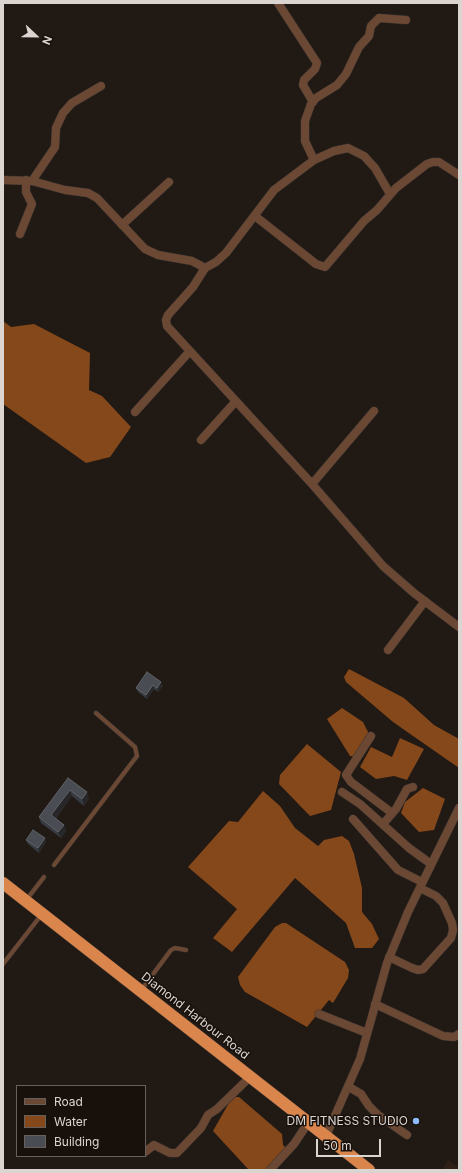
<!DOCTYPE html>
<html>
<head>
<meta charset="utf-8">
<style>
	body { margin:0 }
	#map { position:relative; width:462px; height:1173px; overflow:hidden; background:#211914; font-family:Inter,sans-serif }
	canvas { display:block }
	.frame { position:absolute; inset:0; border:4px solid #dbd5d2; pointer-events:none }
	.legend { position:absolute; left:16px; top:1085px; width:130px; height:72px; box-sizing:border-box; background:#18100b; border:1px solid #665f5b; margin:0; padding:5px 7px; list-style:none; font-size:12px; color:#dbd5d2 }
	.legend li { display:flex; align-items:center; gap:8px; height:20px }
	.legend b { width:20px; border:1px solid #665f5b }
	.north { position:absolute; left:16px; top:16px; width:40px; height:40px; -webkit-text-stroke:3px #18100b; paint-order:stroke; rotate:112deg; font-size:11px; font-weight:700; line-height:16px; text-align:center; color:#dbd5d2 }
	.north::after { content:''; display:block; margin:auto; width:14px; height:18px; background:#dbd5d2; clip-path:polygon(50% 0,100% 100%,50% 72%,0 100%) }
	.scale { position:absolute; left:316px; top:1139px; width:65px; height:18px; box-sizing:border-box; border:2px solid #dbd5d2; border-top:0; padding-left:5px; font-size:12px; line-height:14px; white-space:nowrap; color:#dbd5d2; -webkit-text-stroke:3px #18100b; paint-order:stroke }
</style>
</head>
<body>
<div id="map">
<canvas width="462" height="1173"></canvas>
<div class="frame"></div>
<ul class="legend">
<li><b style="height:5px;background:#6a4833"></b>Road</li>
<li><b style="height:11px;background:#85481b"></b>Water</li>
<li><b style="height:11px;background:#494c52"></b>Building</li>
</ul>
<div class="north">N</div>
<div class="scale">50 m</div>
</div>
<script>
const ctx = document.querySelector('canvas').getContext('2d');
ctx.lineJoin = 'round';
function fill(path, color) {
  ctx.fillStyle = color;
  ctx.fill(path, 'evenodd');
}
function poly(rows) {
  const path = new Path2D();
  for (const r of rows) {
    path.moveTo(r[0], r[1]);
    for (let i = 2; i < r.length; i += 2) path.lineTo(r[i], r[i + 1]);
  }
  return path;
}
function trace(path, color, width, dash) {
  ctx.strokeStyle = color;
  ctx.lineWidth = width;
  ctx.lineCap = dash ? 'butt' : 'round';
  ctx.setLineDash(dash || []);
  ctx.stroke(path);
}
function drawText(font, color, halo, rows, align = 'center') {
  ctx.font = font + ' Inter,sans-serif';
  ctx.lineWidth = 3;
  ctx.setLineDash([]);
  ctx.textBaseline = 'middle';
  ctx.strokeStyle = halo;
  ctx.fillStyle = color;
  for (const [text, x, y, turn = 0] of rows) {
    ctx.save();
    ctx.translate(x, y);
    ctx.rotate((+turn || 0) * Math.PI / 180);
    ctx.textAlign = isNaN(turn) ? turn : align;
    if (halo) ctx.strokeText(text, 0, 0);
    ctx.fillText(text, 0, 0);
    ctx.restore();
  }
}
fill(poly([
	[448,1160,459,1168,459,1170,442,1170]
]), '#2e2017');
fill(poly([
	[3,321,11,327,34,324,90,353,89,390,102,396,131,427,110,457,86,463,3,404],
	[349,669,404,698,434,725,459,739,459,768,393,722,346,682,344,677],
	[342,708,363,722,370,736,357,757,350,756,327,719],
	[400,738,424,749,407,780,394,776,376,779,360,767,371,747,392,757],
	[307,744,341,772,331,810,310,816,279,784,280,775],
	[423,788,445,799,434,830,419,832,401,813,405,802],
	[263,791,280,806,295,828,318,846,324,840,342,836,349,841,354,854,362,888,362,912,372,924,379,939,372,948,355,948,346,923,295,878,232,952,213,938,237,909,188,867,229,821,238,822],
	[282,923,286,923,345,962,349,970,348,978,333,1003,329,1000,307,1027,245,992,240,985,238,977,275,927],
	[234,1097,239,1097,282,1134,283,1145,287,1149,265,1170,249,1170,213,1131,230,1101]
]), '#85481b');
const lane = poly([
	[54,865,137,756,135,747,96,713],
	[27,899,44,877],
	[3,964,42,914],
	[142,989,171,950,175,948,186,950]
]);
const street = poly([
	[278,3,317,63,315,69,304,80,303,85,313,102],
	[314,160,305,141,305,121,311,104,316,98,337,85,346,74,359,47,369,36,371,26,379,18,406,20],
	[3,180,32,181,65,190,88,193,97,198,145,249,158,255,192,261,205,268,216,262,226,253,274,190,314,160,334,151,348,148,364,156,375,168,390,194],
	[32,181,55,147,56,128,63,113,72,103,101,86],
	[255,216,316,264,325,267,364,221,377,210,396,188,427,164,433,162,439,162,459,175],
	[122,225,169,182],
	[20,234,32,204,26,192,26,180],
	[205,268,193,287,168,315,166,320,167,326,312,484,383,566,414,593,459,627],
	[135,412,190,351],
	[201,440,236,401],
	[312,484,374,411],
	[388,650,425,601],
	[371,736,346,775,351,782,392,813],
	[342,792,360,804,409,848,431,864],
	[353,819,398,870,422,882],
	[383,824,396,809,407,789,413,787],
	[389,957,412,968,418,970,423,969,451,938,453,930,452,923,443,903,436,896,420,888],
	[375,1004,443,1036,454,1037,459,1034],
	[319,1014,367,1033],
	[349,1087,361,1094,369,1106,378,1115,407,1135],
	[326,1136,360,1059,387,963,408,912,459,808],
	[145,1152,154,1145,170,1153,177,1153,201,1128,208,1115,217,1109,250,1077],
	[270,1170,294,1144,308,1123]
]);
const highway = poly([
	[3,883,369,1170]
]);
trace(lane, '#3b332f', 5);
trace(street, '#3b332f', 9);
trace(highway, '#3b332f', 13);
trace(lane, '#6a4833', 4);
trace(street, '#6a4833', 8);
trace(highway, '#d9854c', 12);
fill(poly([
	[147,672,163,686,158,692,154,689,147,699,138,692,136,688],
	[68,778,89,798,84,806,72,796,56,818,64,825,66,831,61,838,41,823,39,817],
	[45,838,46,842,39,853,28,844,26,840]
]), '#373c43');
fill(poly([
	[161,682,163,686,158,692,157,688],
	[153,685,154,689,147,699,146,695],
	[70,790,72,796,53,821,51,815],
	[87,792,89,798,84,806,82,799],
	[64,825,66,831,61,838,58,832],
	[45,838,46,842,39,853,38,848]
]), '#27272a');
const building = poly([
	[147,672,161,682,157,688,153,685,146,695,136,688,147,672],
	[68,778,87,792,82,799,70,790,51,815,64,825,58,832,39,817,68,778],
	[33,830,45,838,38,848,26,840,33,830]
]);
fill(building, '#494c52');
trace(building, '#606266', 1);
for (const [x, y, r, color] of [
	[416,1121,4,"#8eb9fc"]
]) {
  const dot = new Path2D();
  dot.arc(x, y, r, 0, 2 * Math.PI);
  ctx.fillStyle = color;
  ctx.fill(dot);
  trace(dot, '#18100b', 1.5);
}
drawText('12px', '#dbd5d2', '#18100b', [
	["Diamond Harbour Road",195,1016,38]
]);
drawText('12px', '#dbd5d2', '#18100b', [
	["DM FITNESS STUDIO",408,1121]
], 'right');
</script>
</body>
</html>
